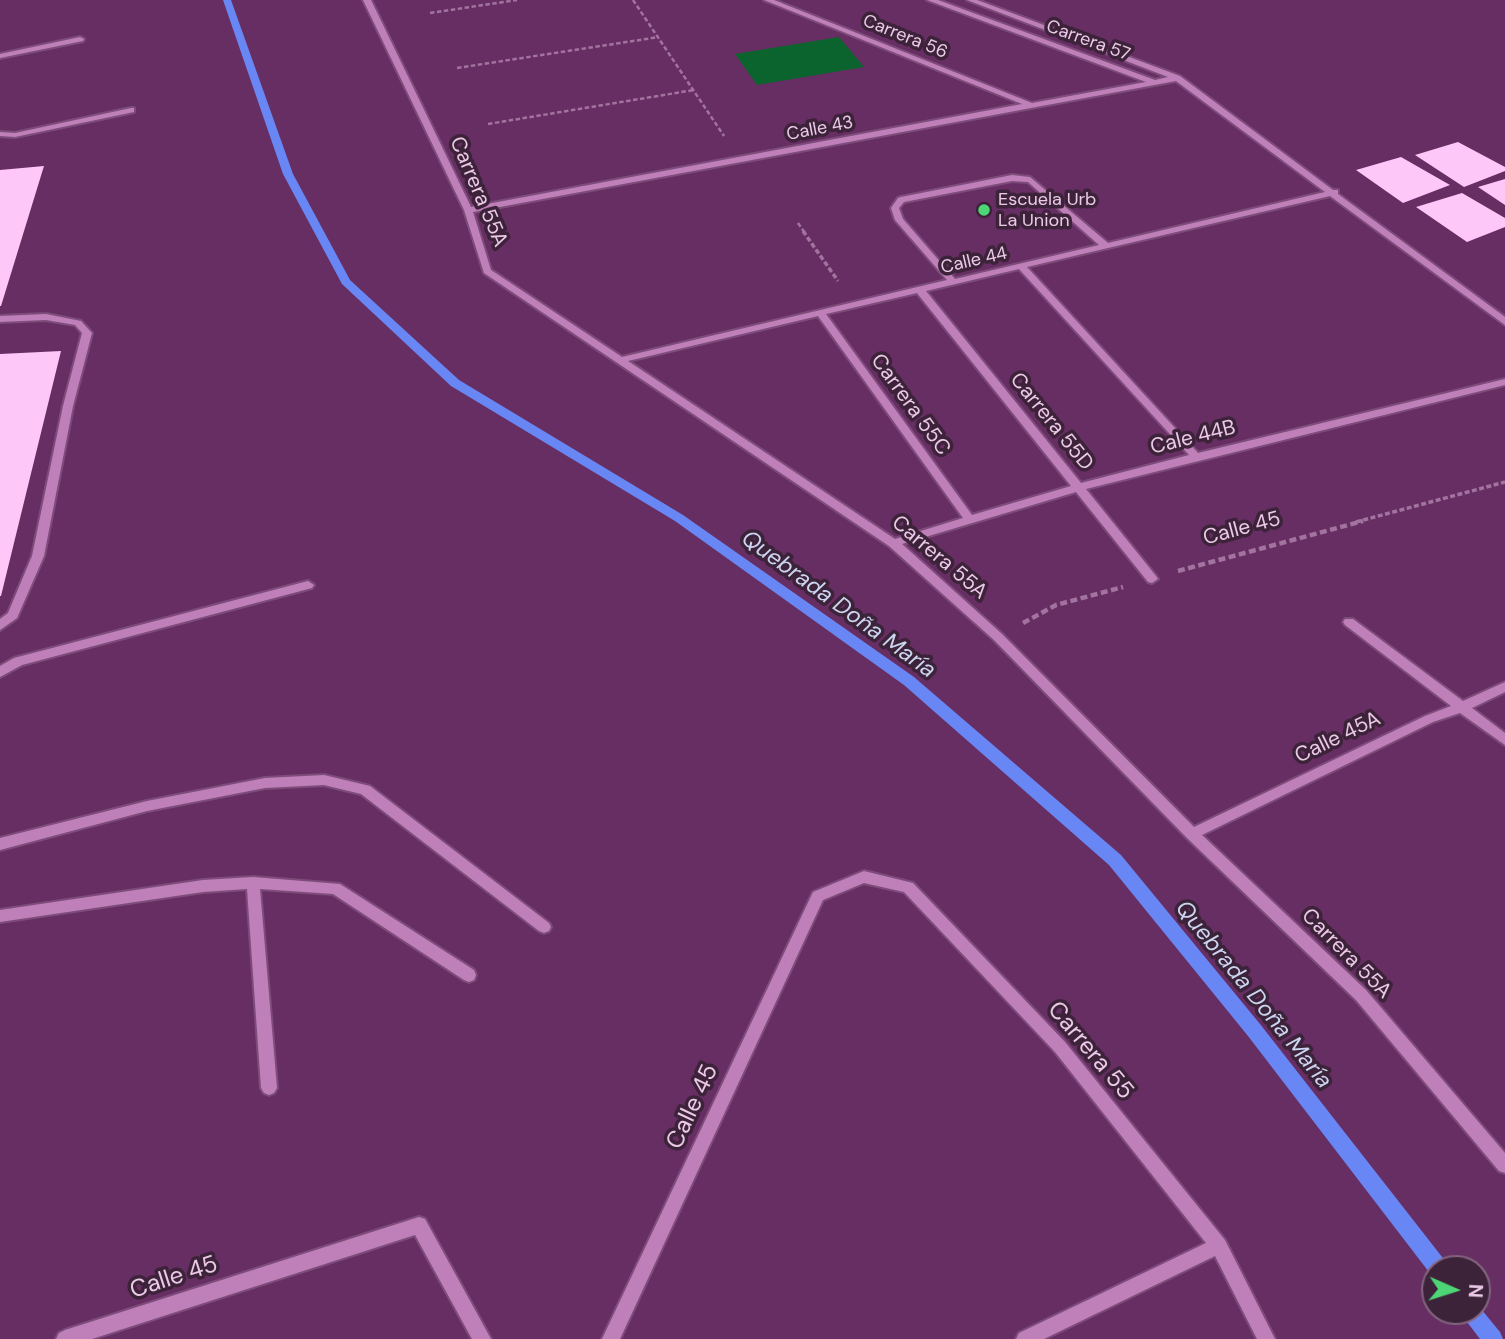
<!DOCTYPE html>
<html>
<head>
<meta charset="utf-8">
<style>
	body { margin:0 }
	#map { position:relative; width:1505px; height:1339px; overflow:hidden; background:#672e63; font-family:"DM Sans",sans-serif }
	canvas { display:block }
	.north { position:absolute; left:1421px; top:1255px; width:70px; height:70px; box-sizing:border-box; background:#3d233a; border:2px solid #83657f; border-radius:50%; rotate:93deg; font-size:19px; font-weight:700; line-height:28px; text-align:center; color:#ebc9e7 }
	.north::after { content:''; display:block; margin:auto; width:24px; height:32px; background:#4dd676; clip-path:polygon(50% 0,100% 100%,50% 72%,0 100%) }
</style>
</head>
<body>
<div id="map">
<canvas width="1505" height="1339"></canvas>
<div class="north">N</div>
</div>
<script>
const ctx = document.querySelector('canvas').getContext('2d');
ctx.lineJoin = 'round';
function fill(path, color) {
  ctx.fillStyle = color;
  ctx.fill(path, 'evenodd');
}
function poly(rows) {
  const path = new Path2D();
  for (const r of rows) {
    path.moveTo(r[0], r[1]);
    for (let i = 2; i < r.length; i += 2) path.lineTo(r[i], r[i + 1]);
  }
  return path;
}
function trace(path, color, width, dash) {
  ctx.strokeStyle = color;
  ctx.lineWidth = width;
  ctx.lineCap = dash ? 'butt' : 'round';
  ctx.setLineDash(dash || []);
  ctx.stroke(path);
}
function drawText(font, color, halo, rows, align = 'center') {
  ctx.font = font + ' "DM Sans",sans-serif';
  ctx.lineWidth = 7;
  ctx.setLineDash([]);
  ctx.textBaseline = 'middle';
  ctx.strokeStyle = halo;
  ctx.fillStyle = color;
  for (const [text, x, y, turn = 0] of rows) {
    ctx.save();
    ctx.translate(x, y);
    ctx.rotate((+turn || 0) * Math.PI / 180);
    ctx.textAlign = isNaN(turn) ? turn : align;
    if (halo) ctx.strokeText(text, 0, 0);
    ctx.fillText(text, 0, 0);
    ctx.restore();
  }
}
fill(poly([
	[839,37,864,67,757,85,735,54]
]), '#0b642d');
fill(poly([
	[223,0,231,0,293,174,350,280,459,380,683,515,914,677,1121,855,1260,1024,1446,1262,1449,1269,1435,1269,1435,1277,1432,1276,1248,1036,1109,865,904,685,675,521,451,386,342,284,283,174,223,0],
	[1477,1304,1500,1332,1503,1339,1480,1339,1464,1318,1461,1311,1477,1311,1477,1304]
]), '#6987f4');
fill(poly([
	[1458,142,1505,167,1505,171,1464,187,1415,155],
	[1401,157,1450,185,1403,203,1356,170],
	[44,166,1,306,0,306,0,170],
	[1505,179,1505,205,1478,187],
	[1462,193,1505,218,1505,227,1467,242,1416,207],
	[61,351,1,596,0,596,0,354]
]), '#fdc7f8');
const minor = poly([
	[363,0,371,0,471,207,1022,104,764,0,774,0,1032,103,1146,82,927,0,938,0,1155,80,1168,77,967,0,977,0,1180,76,1333,190,1338,190,1338,194,1505,317,1505,325,1330,196,1027,267,1198,453,1505,379,1505,385,1086,489,1156,576,1158,579,1152,583,1148,582,1076,492,902,544,1002,634,1194,827,1425,716,1451,706,1345,625,1343,622,1345,619,1353,619,1463,701,1505,682,1505,692,1472,708,1505,733,1505,745,1460,713,1433,722,1202,835,1366,990,1505,1153,1505,1173,1499,1171,1356,1000,1187,838,994,640,889,546,484,273,464,210,363,0],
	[1176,81,1325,192,1108,243,1030,177,1012,175,901,197,898,198,891,208,895,220,947,280,622,357,491,270,473,212,1176,81],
	[1012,181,1028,182,1099,245,955,279,903,219,899,208,904,202,1012,181],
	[1019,269,1189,455,1081,483,926,291,1019,269],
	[917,293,1071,486,972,515,826,314,917,293],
	[818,316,963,518,895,539,628,361,818,316],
	[80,37,84,39,83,41,0,58,0,54,80,37],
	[131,108,134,108,134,112,15,137,0,136,0,132,15,133,131,108],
	[46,314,81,321,92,333,73,406,44,556,17,618,0,630,0,619,8,613,32,556,63,406,82,333,75,325,46,320,0,322,0,316,46,314],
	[308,581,314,585,312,588,22,665,0,677,0,666,14,658,308,581],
	[324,775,370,786,549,923,551,927,549,931,544,933,539,931,361,794,324,785,265,788,147,811,0,850,0,838,147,801,265,778,324,775],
	[864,871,913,883,1065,1042,1225,1240,1275,1339,1257,1339,1215,1256,1044,1339,1016,1339,1019,1333,1206,1243,1055,1052,904,892,864,883,823,900,620,1339,602,1339,813,892,864,871],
	[253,877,340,884,474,970,476,975,474,980,469,982,464,980,333,894,260,889,277,1088,274,1093,269,1095,264,1093,261,1088,247,889,203,892,0,922,0,910,203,880,253,877],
	[419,1217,425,1219,491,1339,472,1339,415,1235,92,1339,56,1339,59,1333,65,1330,419,1217]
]);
trace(minor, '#7d4c7a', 4);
trace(poly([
	[633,0,724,136],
	[430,13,517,0],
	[457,68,659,37],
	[488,124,694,90],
	[798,223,805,233]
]), '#a2739e', 2.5, [4.5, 2.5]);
trace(poly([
	[803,231,838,281],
	[1356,522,1505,482]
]), '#a2739e', 3.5, [5, 2.5]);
trace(poly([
	[1178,571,1363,521],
	[1023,623,1056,605,1123,587]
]), '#a2739e', 4.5, [7, 3.5]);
fill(minor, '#bf7fb9');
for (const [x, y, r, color] of [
	[984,210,7,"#4dd676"]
]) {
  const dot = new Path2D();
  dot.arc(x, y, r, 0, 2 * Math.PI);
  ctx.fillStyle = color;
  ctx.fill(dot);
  trace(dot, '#3d233a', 2.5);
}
drawText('18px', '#ebc9e7', '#3d233a', [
	["Carrera 56",905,37,22],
	["Carrera 57",1088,41,20],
	["Calle 43",820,129,-11],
	["Calle 44",974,261,-13]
]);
drawText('18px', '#ebc9e7', '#3d233a', [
	["Escuela Urb",998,200],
	["La Union",998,221]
], 'left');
drawText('21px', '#ebc9e7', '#3d233a', [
	["Carrera 55A",478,192,67],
	["Carrera 55C",910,405,54],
	["Carrera 55D",1051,422,51],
	["Cale 44B",1193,438,-14],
	["Calle 45",1242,529,-15],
	["Carrera 55A",939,558,40],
	["Calle 45A",1338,738,-26],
	["Carrera 55A",1346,954,45]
]);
drawText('italic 23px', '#cbd5f0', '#3d233a', [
	["Quebrada Doña María",838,605,36],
	["Quebrada Doña María",1253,995,51]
]);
drawText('24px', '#ebc9e7', '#3d233a', [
	["Carrera 55",1090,1051,50],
	["Calle 45",693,1107,-65],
	["Calle 45",174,1278,-18]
]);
</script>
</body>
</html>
